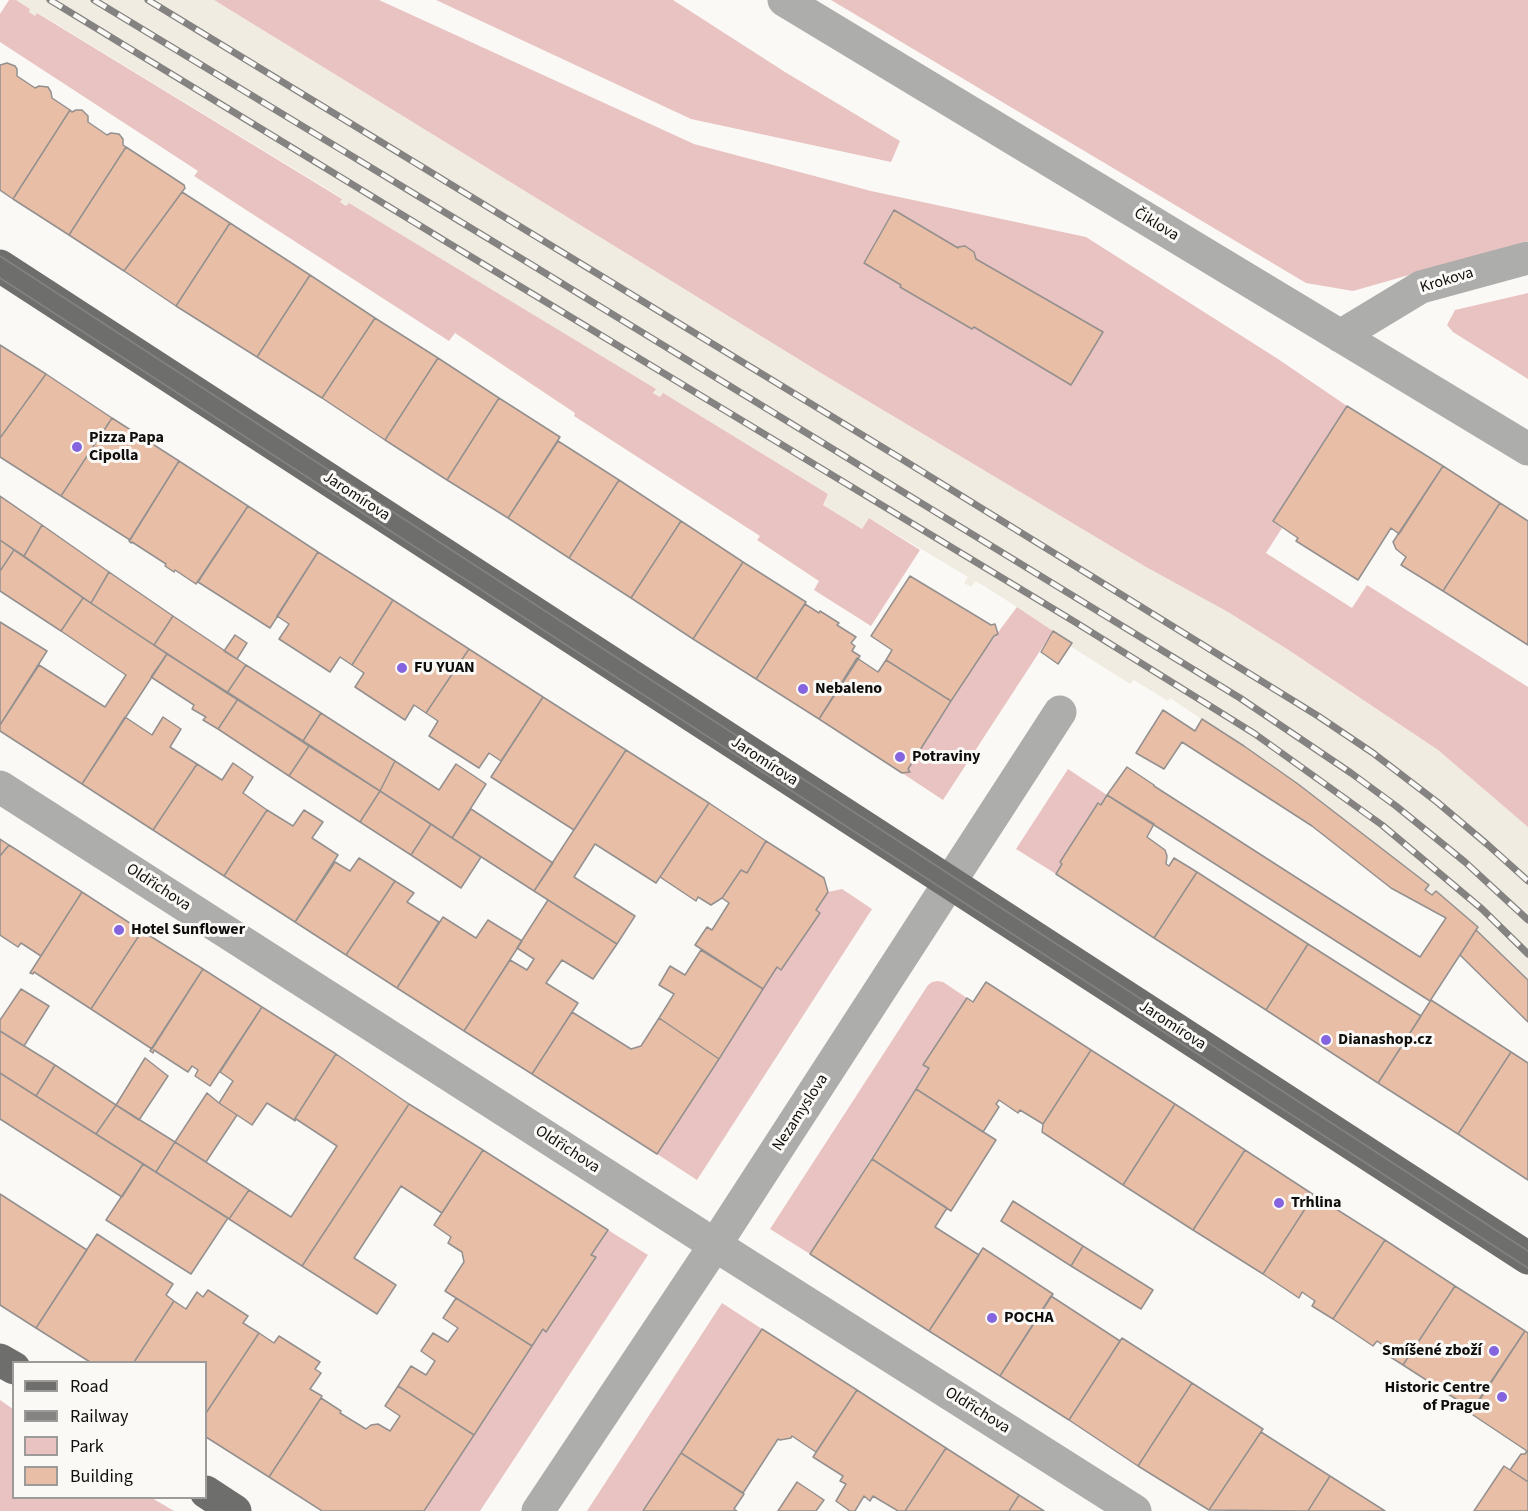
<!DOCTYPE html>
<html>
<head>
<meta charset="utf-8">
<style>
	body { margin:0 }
	#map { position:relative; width:1528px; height:1511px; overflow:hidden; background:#fbf9f6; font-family:"Source Sans 3",sans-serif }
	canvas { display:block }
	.legend { position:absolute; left:12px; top:1361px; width:195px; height:138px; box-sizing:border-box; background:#fbf9f6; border:2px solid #9c9b99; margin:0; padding:8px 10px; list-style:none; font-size:18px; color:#0e0e0d }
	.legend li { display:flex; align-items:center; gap:12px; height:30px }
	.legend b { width:30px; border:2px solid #9c9b99 }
</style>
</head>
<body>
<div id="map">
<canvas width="1528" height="1511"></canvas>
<ul class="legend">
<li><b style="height:8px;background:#6e6e6c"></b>Road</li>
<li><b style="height:8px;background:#848381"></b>Railway</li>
<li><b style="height:16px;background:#e8c3c1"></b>Park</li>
<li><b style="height:16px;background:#e8bea6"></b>Building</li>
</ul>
</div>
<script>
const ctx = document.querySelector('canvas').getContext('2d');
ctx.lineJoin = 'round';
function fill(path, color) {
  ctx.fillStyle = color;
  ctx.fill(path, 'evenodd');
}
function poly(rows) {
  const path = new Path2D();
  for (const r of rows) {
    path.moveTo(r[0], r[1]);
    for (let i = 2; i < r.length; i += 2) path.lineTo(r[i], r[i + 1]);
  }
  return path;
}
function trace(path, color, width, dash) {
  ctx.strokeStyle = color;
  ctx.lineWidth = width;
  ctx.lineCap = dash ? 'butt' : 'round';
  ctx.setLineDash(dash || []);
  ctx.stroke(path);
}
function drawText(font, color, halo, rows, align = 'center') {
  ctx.font = font + ' "Source Sans 3",sans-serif';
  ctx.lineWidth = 6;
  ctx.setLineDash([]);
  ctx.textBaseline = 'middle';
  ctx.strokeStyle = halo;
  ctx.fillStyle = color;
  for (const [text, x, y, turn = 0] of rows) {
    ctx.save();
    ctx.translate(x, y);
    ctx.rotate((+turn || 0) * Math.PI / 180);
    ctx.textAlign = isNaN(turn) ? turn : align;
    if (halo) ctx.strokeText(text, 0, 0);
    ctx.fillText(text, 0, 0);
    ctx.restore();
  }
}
fill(poly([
	[16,0,214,0,826,376,1146,567,1228,612,1287,649,1438,750,1528,827,1528,980,1476,930,1478,927,1436,891,1432,895,1425,890,1429,885,1298,784,1170,698,1168,701,1134,680,1130,684,1070,646,1053,631,1017,607,976,581,971,587,964,583,968,577,869,518,862,529,823,505,828,494,662,394,660,397,653,392,655,389,349,203,347,206,340,202,342,198,38,13,35,16,29,12,30,9]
]), '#f1ece2');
fill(poly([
	[9,0,16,0,30,9,29,12,35,16,37,13,342,199,340,202,346,206,349,203,656,389,653,393,660,397,663,393,828,494,823,505,862,529,869,518,920,550,871,626,814,590,819,581,757,540,760,536,574,416,575,413,455,333,449,341,240,206,194,176,198,171,0,42,0,14],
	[214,0,379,0,694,144,871,191,1086,237,1278,359,1347,406,1273,521,1282,528,1266,553,1352,608,1367,585,1528,687,1528,827,1438,750,1287,649,1228,612,1146,567,826,376],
	[894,210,958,248,959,247,965,246,974,252,976,259,1102,332,1071,384,974,327,972,329,900,287,901,285,864,263],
	[436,0,673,0,785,72,900,141,891,162,691,119],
	[831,0,1528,0,1528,241,1353,291,1306,283],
	[1528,293,1528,379,1453,332,1447,325,1455,310],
	[1017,607,1053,631,943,800,902,773,909,772,908,769,984,651],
	[1068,769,1107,795,1101,805,1098,804,1060,862,1062,864,1056,874,1016,849],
	[842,889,872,909,697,1180,657,1154,777,967,780,970,820,913,816,910,828,892],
	[937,981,943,982,967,998,924,1065,929,1068,810,1254,770,1229,928,985,932,982],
	[608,1230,648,1255,480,1511,424,1511,543,1329,547,1331,595,1258,591,1255],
	[722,1303,762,1329,643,1511,587,1511],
	[0,1400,13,1409,14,1498,152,1498,174,1511,0,1511]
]), '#e8c3c1');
const building = poly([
	[7,63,15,66,17,69,17,76,35,88,39,86,48,87,51,92,52,98,70,110,13,199,0,190,0,65,7,63],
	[70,110,72,112,76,110,82,110,88,116,88,122,107,135,111,133,119,134,123,139,123,145,126,147,69,235,13,199,70,110],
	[126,147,184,185,185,188,124,271,69,235,126,147],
	[182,192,230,223,176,306,124,271,182,192],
	[894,210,958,248,958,247,965,246,974,252,976,259,1103,332,1071,385,974,327,972,329,900,287,901,285,864,263,894,210],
	[230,223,310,275,257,357,176,306,230,223],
	[310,275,375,318,322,398,257,357,310,275],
	[375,318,438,358,385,440,322,398,375,318],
	[0,345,46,374,0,438,0,345],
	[438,358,499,398,447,480,385,440,438,358],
	[46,374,112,418,61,496,0,457,0,438,46,374],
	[499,398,560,437,508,518,447,480,499,398],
	[1347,406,1443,466,1399,534,1391,528,1358,580,1296,541,1298,538,1273,521,1347,406],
	[112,418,179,461,130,540,61,496,112,418],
	[558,441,619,480,569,558,508,518,558,441],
	[179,461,248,506,196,584,175,570,174,572,165,566,166,564,132,542,131,543,129,541,179,461],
	[1443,466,1500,503,1443,591,1401,565,1406,557,1396,549,1393,542,1443,466],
	[619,480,681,521,631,598,569,558,619,480],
	[0,496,42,525,24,556,0,540,0,496],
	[1500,503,1528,521,1528,645,1443,591,1500,503],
	[248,506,318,552,270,628,198,582,248,506],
	[681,521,743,562,693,639,631,598,681,521],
	[42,525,109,572,91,603,24,556,42,525],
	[0,540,14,550,0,571,0,540],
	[14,550,83,598,61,631,0,591,0,571,14,550],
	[318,552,393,600,352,665,340,657,330,672,279,639,289,624,277,616,318,552],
	[743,562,806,602,756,679,693,639,743,562],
	[109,572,173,616,154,645,91,603,109,572],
	[910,576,991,625,995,624,998,634,994,636,951,701,886,660,892,650,871,636,910,576],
	[83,598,167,654,82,784,0,731,0,725,39,665,105,707,126,675,61,631,83,598],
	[393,600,469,649,426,713,414,705,405,720,355,687,364,673,352,665,393,600],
	[805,604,819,613,820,611,839,623,837,625,856,637,851,643,855,646,852,651,860,656,819,719,756,679,805,604],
	[173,616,246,665,227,693,154,645,173,616],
	[0,622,47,651,0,725,0,622],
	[1053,631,1072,643,1058,664,1041,652,1053,631],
	[235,635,247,643,237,659,224,651,235,635],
	[469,649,543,697,501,761,489,753,479,768,429,736,438,721,426,713,469,649],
	[167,654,238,699,218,729,203,720,206,717,192,709,194,705,151,677,167,654],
	[857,658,878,672,886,660,951,701,908,769,910,772,902,773,819,719,857,658],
	[246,665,321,713,303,741,227,693,246,665],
	[543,697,626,750,574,830,491,777,543,697],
	[238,699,309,746,289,776,218,729,238,699],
	[1163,710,1195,731,1202,719,1244,746,1298,784,1429,885,1425,890,1432,895,1436,891,1478,927,1430,1001,1107,795,1127,767,1154,785,1154,786,1420,957,1446,918,1391,888,1312,826,1182,742,1164,769,1136,753,1163,710],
	[321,713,395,761,380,791,303,741,321,713],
	[125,717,152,735,163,717,181,729,170,747,197,764,153,830,82,784,125,717],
	[309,746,380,791,360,822,289,776,309,746],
	[626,750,709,803,656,883,595,844,574,877,635,916,617,944,534,891,626,750],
	[395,761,439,790,456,764,486,784,452,838,380,791,395,761],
	[233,763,253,777,243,793,267,810,224,876,153,830,197,764,222,780,233,763],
	[380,791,431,824,411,855,360,822,380,791],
	[1107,795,1154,824,1147,837,1165,850,1167,856,1166,864,1169,866,1174,858,1197,872,1154,938,1056,874,1062,864,1060,862,1098,803,1101,805,1107,795],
	[709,803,766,841,747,873,741,870,722,898,711,905,698,897,696,901,660,877,709,803],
	[471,809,553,863,534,891,452,838,471,809],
	[267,810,293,826,304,810,323,822,312,838,338,855,295,922,224,876,267,810],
	[431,824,481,857,461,888,411,855,431,824],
	[0,839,9,845,0,856,0,839],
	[766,841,824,878,828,892,816,910,820,913,781,970,777,967,763,989,695,945,707,927,712,930,729,903,722,898,741,870,747,873,766,841],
	[9,845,82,892,41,956,21,943,18,947,0,935,0,856,9,845],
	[359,858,395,881,346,955,295,922,335,862,350,871,359,858],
	[1197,872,1308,944,1266,1010,1154,938,1197,872],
	[395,881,414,893,407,902,439,922,397,988,346,955,395,881],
	[82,892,142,931,91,1009,34,972,33,974,30,973,82,892],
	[548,900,617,944,593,979,562,960,546,983,578,1003,532,1074,464,1031,510,960,527,970,534,959,517,948,548,900],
	[443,917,476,938,488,920,522,941,464,1031,397,988,443,917],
	[1476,930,1528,980,1528,1022,1460,955,1476,930],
	[142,931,203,969,152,1049,91,1009,142,931],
	[1308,944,1421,1016,1378,1083,1266,1010,1308,944],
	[701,950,763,989,719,1059,659,1018,674,994,659,985,670,966,685,975,701,950],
	[203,969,262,1007,210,1086,195,1076,198,1070,192,1066,188,1072,154,1050,153,1053,150,1051,203,969],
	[986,982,1091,1050,1043,1124,1020,1110,1018,1113,999,1100,996,1104,999,1107,983,1132,916,1089,929,1068,923,1065,967,998,973,1002,986,982],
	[21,989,49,1006,24,1046,0,1031,0,1020,21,989],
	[1431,1000,1511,1052,1458,1134,1378,1083,1431,1000],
	[262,1007,336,1054,294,1120,267,1103,252,1125,219,1103,233,1081,220,1072,262,1007],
	[572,1012,631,1049,641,1046,659,1018,719,1059,657,1154,532,1074,572,1012],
	[0,1031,55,1065,36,1096,0,1073,0,1031],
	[1091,1050,1175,1104,1123,1185,1042,1132,1043,1124,1091,1050],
	[1511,1052,1528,1063,1528,1180,1458,1134,1511,1052],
	[336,1054,409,1104,302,1266,229,1219,249,1190,291,1217,337,1146,296,1119,295,1121,294,1120,336,1054],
	[145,1058,168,1076,139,1120,116,1105,145,1058],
	[55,1065,116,1105,96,1134,36,1096,55,1065],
	[0,1073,143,1164,122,1197,0,1119,0,1073],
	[916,1089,996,1140,951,1211,872,1159,916,1089],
	[207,1093,219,1103,237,1115,206,1162,175,1142,207,1093],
	[409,1104,483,1150,442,1213,401,1186,354,1258,396,1285,377,1314,302,1266,409,1104],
	[1175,1104,1245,1150,1193,1230,1123,1185,1175,1104],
	[116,1105,175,1142,156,1172,96,1134,116,1105],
	[175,1142,249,1190,229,1219,156,1172,175,1142],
	[483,1150,608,1230,591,1255,596,1257,546,1332,543,1329,532,1346,445,1291,464,1262,462,1252,448,1243,451,1237,434,1225,483,1150],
	[1245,1150,1314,1195,1263,1274,1193,1230,1245,1150],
	[872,1159,947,1208,935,1227,979,1255,929,1331,810,1254,872,1159],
	[143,1164,228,1218,191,1274,106,1220,143,1164],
	[0,1194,87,1250,36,1328,0,1305,0,1194],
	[1314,1195,1385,1240,1333,1319,1312,1306,1315,1301,1302,1292,1299,1298,1263,1274,1314,1195],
	[1013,1201,1083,1246,1071,1266,1001,1221,1013,1201],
	[97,1234,173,1284,166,1295,174,1301,134,1362,90,1362,36,1328,97,1234],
	[1385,1240,1455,1286,1403,1365,1381,1351,1384,1346,1377,1341,1373,1346,1333,1319,1385,1240],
	[1083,1246,1153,1290,1141,1309,1071,1266,1083,1246],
	[983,1248,1053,1294,1000,1376,929,1331,983,1248],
	[1455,1286,1525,1331,1473,1410,1403,1365,1455,1286],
	[208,1290,248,1316,243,1323,259,1333,206,1413,206,1362,134,1362,174,1301,186,1309,197,1292,203,1297,208,1290],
	[1051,1296,1120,1341,1069,1420,1000,1376,1051,1296],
	[456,1298,532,1346,474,1435,398,1386,411,1366,426,1375,435,1361,421,1351,433,1333,448,1342,458,1328,443,1318,456,1298],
	[762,1329,857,1390,816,1452,792,1436,791,1438,780,1440,778,1439,743,1493,681,1453,762,1329],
	[1525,1331,1528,1333,1528,1482,1510,1470,1521,1454,1525,1454,1527,1451,1470,1413,1525,1331],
	[259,1333,274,1343,279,1336,320,1362,315,1369,321,1373,310,1389,322,1396,321,1398,269,1477,206,1437,206,1413,259,1333],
	[1122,1338,1192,1383,1138,1466,1069,1420,1122,1338],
	[1192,1383,1263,1429,1209,1510,1138,1466,1192,1383],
	[398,1386,474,1435,424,1511,322,1511,269,1477,321,1398,341,1411,340,1413,366,1429,371,1425,378,1424,390,1431,400,1416,385,1406,398,1386],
	[857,1390,946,1448,905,1511,898,1511,873,1496,870,1501,864,1496,855,1511,850,1511,836,1501,846,1484,840,1481,843,1476,813,1457,857,1390],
	[1261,1432,1330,1476,1308,1511,1209,1510,1261,1432],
	[946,1448,1019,1495,1009,1511,905,1511,946,1448],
	[681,1453,744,1494,734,1509,737,1511,643,1511,681,1453],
	[1504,1466,1528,1482,1528,1511,1474,1511,1504,1466],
	[1330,1476,1385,1511,1308,1511,1330,1476],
	[797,1482,824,1500,816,1511,778,1511,797,1482],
	[1019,1495,1044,1511,1009,1511,1019,1495]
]);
fill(building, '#e8bea6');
trace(building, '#93908f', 1.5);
trace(poly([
	[784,0,1528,449],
	[1340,336,1421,287,1528,258],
	[0,787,715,1245,1135,1511],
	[538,1511,715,1245,1060,712]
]), '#adadac', 33);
trace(poly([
	[0,266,1528,1258],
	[0,1360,14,1368],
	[206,1492,235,1511]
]), '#6e6e6c', 33);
trace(poly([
	[0,256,1528,1251],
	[0,278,1528,1268]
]), '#848381', 1.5);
const rail = poly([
	[50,0,450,244,1075,622,1255,734,1382,825,1482,909,1528,954],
	[94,0,527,262,1240,698,1351,773,1396,806,1465,862,1528,920],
	[148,0,900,458,1318,716,1373,753,1437,802,1488,845,1528,881]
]);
trace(rail, '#848381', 7);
trace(rail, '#fbf9f6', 4.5, [14]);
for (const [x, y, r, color] of [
	[77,447,6,"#8564df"],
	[402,668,6,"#8564df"],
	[803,689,6,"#8564df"],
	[900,757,6,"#8564df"],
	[119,930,6,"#8564df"],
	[1326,1040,6,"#8564df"],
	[1279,1203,6,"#8564df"],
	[992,1318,6,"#8564df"],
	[1494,1351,6,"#8564df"],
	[1502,1397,6,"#8564df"]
]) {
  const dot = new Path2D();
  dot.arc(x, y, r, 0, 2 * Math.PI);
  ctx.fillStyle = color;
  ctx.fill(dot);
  trace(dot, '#fbf9f6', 2);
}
drawText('16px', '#0e0e0d', '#fbf9f6', [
	["Čiklova",1156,225,31],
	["Krokova",1447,281,-17],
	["Jaromírova",356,497,33],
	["Jaromírova",764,762,33],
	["Oldřichova",158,888,33],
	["Jaromírova",1172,1026,33],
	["Nezamyslova",801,1113,-57],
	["Oldřichova",567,1150,33],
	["Oldřichova",977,1411,32]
]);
drawText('bold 16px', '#0e0e0d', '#fbf9f6', [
	["Pizza Papa",89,438],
	["Cipolla",89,456],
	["FU YUAN",414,668],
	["Nebaleno",815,689],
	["Potraviny",912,757],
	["Hotel Sunflower",131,930],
	["Dianashop.cz",1338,1040],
	["Trhlina",1291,1203],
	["POCHA",1004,1318],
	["Smíšené zboží",1482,1351,"right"],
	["Historic Centre",1490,1388,"right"],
	["of Prague",1490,1406,"right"]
], 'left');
</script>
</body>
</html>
